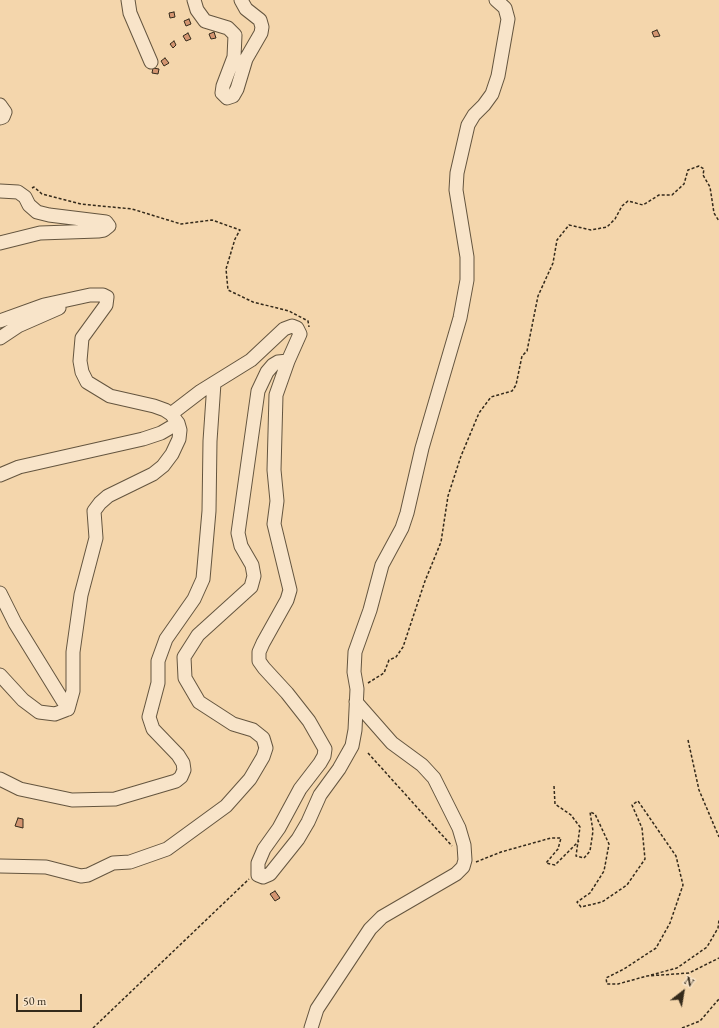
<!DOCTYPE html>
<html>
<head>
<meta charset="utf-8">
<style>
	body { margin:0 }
	#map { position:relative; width:719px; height:1028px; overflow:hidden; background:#f4d6ac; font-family:"EB Garamond",serif }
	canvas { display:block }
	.north { position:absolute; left:663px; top:972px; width:40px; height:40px; -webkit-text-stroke:3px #f8e4c9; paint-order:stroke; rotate:31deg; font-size:11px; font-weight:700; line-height:16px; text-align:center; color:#342a1b }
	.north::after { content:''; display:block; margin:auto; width:14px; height:18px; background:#342a1b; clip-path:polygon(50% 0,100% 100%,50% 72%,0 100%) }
	.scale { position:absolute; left:16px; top:994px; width:66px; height:18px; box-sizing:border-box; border:2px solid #342a1b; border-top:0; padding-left:5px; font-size:12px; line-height:14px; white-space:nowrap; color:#342a1b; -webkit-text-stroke:3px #f8e4c9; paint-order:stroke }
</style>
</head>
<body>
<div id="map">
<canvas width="719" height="1028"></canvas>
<div class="north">N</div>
<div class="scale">50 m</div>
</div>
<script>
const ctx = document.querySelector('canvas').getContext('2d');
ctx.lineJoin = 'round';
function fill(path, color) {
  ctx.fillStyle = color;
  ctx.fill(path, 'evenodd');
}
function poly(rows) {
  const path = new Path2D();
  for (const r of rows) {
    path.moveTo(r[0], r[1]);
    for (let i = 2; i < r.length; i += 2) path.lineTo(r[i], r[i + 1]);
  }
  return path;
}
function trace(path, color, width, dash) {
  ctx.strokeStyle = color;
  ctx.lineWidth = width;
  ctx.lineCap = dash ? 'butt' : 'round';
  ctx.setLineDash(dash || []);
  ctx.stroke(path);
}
const building = poly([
	[174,12,175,17,170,18,169,13,174,12],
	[189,19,191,24,186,26,184,21,189,19],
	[657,30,660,36,654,37,652,32,657,30],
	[214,32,216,38,211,39,209,34,214,32],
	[188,33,191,39,186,41,183,36,188,33],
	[174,41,176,45,173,48,170,44,174,41],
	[165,58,169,63,164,66,161,61,165,58],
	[153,68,159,69,158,74,152,73,153,68],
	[18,818,23,819,23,828,15,826,18,818],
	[275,891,280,898,275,901,270,894,275,891]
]);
fill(building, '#d39470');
trace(building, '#342a1b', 1);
const minor = poly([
	[128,0,130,13,151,62],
	[194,0,197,10,205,21,228,28,235,35,234,57,223,86,222,93,227,98,233,96,237,89,246,59,261,33,262,27,260,20,246,9,241,0],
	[0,105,5,112,3,117,0,118],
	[0,191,18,192,25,197,29,205,37,212,49,215,106,222,109,226,104,230,98,231,40,233,0,243],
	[0,321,44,305,90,295,103,295,107,297,106,305,82,338,80,361,82,372,87,382,110,396,154,406,165,410,171,414,178,423,180,430,179,439,172,454,163,466,153,474,108,496,100,503,94,511,96,538,81,595,73,652,73,691,68,709],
	[0,338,18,326,59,308],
	[171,414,201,391,251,360,284,329,292,326,297,328,300,334,288,361],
	[0,475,19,467,143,439,161,433,178,423],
	[0,593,15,623,68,709],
	[0,675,23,700,39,712,55,714,68,709],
	[0,779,20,789,72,800,115,799,176,781,181,777,184,770,183,763,178,755,153,729,149,717,158,683,158,661,166,639,194,599,203,579,209,511,210,441,214,383],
	[0,866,46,867,81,876,88,875,113,863,130,862,167,849,226,806,250,779,263,757,266,748,263,738,253,730,233,724,199,702,185,678,184,657,198,635,251,587,254,576,252,565,241,546,238,533,258,391,267,372,273,365,278,362,288,361,276,395,274,470,277,501,274,524,290,590,287,600,263,643,259,652,259,661,264,668,287,693,309,721,325,749,324,756,320,763,300,789,279,828,264,849,258,863,258,875,263,877,270,874,298,839,308,822,320,795,339,769,352,746,355,730,357,689,354,672,355,652,370,610,382,565,402,528,407,513,422,448,460,318,467,280,467,257,456,190,457,173,468,125,474,115,484,105,492,94,498,76,508,19,505,8,496,0],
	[311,1028,317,1009,370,929,382,917,456,874,463,867,465,860,464,845,459,828,434,778,422,765,392,743,356,702]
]);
trace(minor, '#64553f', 15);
trace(poly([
	[32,188,34,187,42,194,81,204,132,209,181,224,212,220,240,230,235,239,226,269,228,290,253,302,289,311,308,321,309,327],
	[368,683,384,673,389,660,396,657,403,647,425,581,441,542,448,496,461,456,479,413,491,397,512,391,516,385,522,356,527,351,538,296,553,263,557,240,569,225,591,230,607,227,615,219,622,206,628,201,643,205,659,195,672,195,684,184,688,170,699,166,704,169,703,175,710,187,714,213,719,221],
	[688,740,699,790,719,837],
	[368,753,452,846],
	[554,786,555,804,571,815,580,827,576,856,584,858,590,851,593,831,590,812,595,814,609,844,604,871,590,893,577,902,581,907,602,902,627,885,645,859,642,828,632,805,638,801,676,856,683,885,670,923,656,948,624,969,606,978,607,984,618,984,647,976,689,973,719,958],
	[476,862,501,852,551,838,561,838,558,849,546,863,555,865,579,841],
	[651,975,677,968,707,947,718,928,719,920],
	[93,1028,249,879],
	[682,1028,700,1021,719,999]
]), '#342a1b', 1.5, [3, 2]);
trace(minor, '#f8e4c9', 13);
</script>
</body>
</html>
